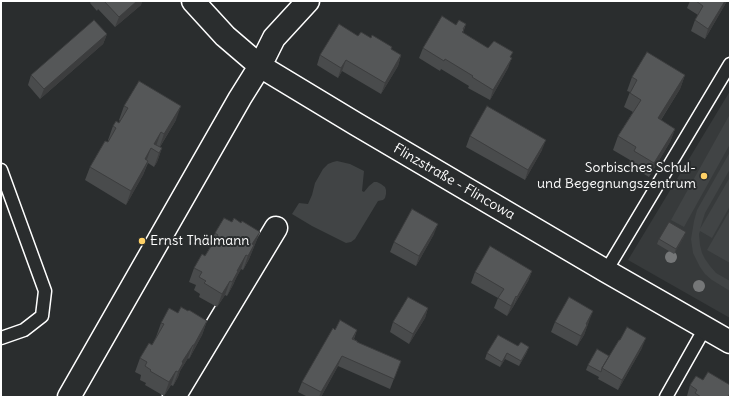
<!DOCTYPE html>
<html>
<head>
<meta charset="utf-8">
<style>
	body { margin:0 }
	#map { position:relative; width:731px; height:398px; overflow:hidden; background:#2a2d2e; font-family:Delius,sans-serif }
	canvas { display:block }
	.frame { position:absolute; inset:0; border:2px solid #fff; pointer-events:none }
</style>
</head>
<body>
<div id="map">
<canvas width="731" height="398"></canvas>
<div class="frame"></div>
</div>
<script>
const ctx = document.querySelector('canvas').getContext('2d');
ctx.lineJoin = 'round';
function fill(path, color) {
  ctx.fillStyle = color;
  ctx.fill(path, 'evenodd');
}
function poly(rows) {
  const path = new Path2D();
  for (const r of rows) {
    path.moveTo(r[0], r[1]);
    for (let i = 2; i < r.length; i += 2) path.lineTo(r[i], r[i + 1]);
  }
  return path;
}
function trace(path, color, width, dash) {
  ctx.strokeStyle = color;
  ctx.lineWidth = width;
  ctx.lineCap = dash ? 'butt' : 'round';
  ctx.setLineDash(dash || []);
  ctx.stroke(path);
}
function drawText(font, color, halo, rows, align = 'center') {
  ctx.font = font + ' Delius,sans-serif';
  ctx.lineWidth = 4;
  ctx.setLineDash([]);
  ctx.textBaseline = 'middle';
  ctx.strokeStyle = halo;
  ctx.fillStyle = color;
  for (const [text, x, y, turn = 0] of rows) {
    ctx.save();
    ctx.translate(x, y);
    ctx.rotate((+turn || 0) * Math.PI / 180);
    ctx.textAlign = isNaN(turn) ? turn : align;
    if (halo) ctx.strokeText(text, 0, 0);
    ctx.fillText(text, 0, 0);
    ctx.restore();
  }
}
fill(poly([
	[730,91,730,318,628,260]
]), '#373a3b');
fill(poly([
	[730,114,730,144,684,227,671,220],
	[730,152,730,169,705,213,700,229,730,177,730,206,712,238,700,231,699,234,700,245,702,253,705,259,710,266,716,273,730,281,730,291,712,280,705,274,700,267,693,253,691,239,694,221,697,210],
	[337,161,350,164,364,171,362,191,364,192,369,186,374,182,377,182,381,184,385,187,386,190,386,194,385,198,383,200,378,201,355,239,351,242,346,243,312,226,292,214,299,203,308,204,312,195,315,183,323,169,328,164,333,162],
	[730,210,730,263,707,250]
]), '#414445');
const lane = poly([
	[1,170,45,291,42,316,24,330,1,338],
	[606,271,730,64],
	[666,397,705,328]
]);
const street = poly([
	[193,1,225,36,260,66,356,124,606,271,730,342],
	[69,397,240,98,260,66,274,38,308,1],
	[174,397,276,228]
]);
trace(lane, '#fff', 15);
trace(street, '#fff', 25);
trace(lane, '#2a2d2e', 12);
trace(street, '#2a2d2e', 22);
ctx.fillStyle = '#757778';
for (const [x, y] of [
	[671,257],
	[699,286]
]) {
  ctx.beginPath();
  ctx.arc(x, y, 6, 0, 2 * Math.PI);
  ctx.fill();
}
fill(poly([
	[91,1,142,1,141,5,115,27,98,9,97,11,90,3],
	[690,1,727,1,705,39,691,31,695,20,698,15,687,8],
	[466,24,463,33,488,48,511,57,508,68,490,100,468,88,469,86,441,69,440,71,419,58,423,48,456,25],
	[107,34,103,44,40,99,28,85,31,75],
	[358,36,392,50,401,55,398,66,381,94,342,71,338,78,317,65,320,55],
	[685,75,680,89,661,120,675,129,670,142,649,177,629,165,630,160,613,150,618,136,633,112,624,107,630,92,627,91,632,77],
	[124,106,176,120,160,147,162,148,157,162,154,167,148,163,143,175,126,205,85,180,90,167,109,141,108,140,113,126,119,123,120,121,119,120],
	[470,136,542,150,525,180,466,147],
	[232,222,241,223,260,232,249,259,243,270,241,269,236,278,233,285,227,296,225,295,217,307,199,297,200,294,194,290,196,285,189,282,194,268,205,256,210,247,215,233],
	[434,234,416,266,390,252,394,242],
	[684,237,674,254,657,244,659,239],
	[532,271,528,281,513,307,507,316,494,308,498,298,471,283,475,272],
	[428,308,425,318,409,344,390,332,393,322],
	[178,313,207,321,202,335,189,359,188,358,180,371,178,377,173,386,171,385,164,396,145,385,146,383,140,380,141,375,135,372,140,358,152,345,156,337,161,323],
	[589,321,584,335,577,346,551,332,555,322],
	[335,330,357,330,354,339,397,371,390,389,338,366,321,397,308,397,298,392,302,382],
	[642,348,618,390,598,379,599,377,586,370,588,365],
	[527,352,519,366,505,359,500,367,485,359,487,353],
	[703,380,730,397,689,397,687,396,690,385]
]), '#494b4c');
fill(poly([
	[137,1,142,1,141,5,115,27,119,17],
	[725,1,727,1,705,39,708,29],
	[107,34,103,44,40,99,44,89],
	[401,55,398,66,381,94,385,83],
	[512,58,508,68,490,100,493,90],
	[346,60,342,71,338,78,341,68],
	[685,75,680,89,653,132,658,118],
	[181,106,176,120,159,148,164,134],
	[675,129,670,142,649,177,654,163],
	[161,132,156,146,154,144],
	[546,140,542,150,525,180,528,170],
	[151,148,146,162,145,159],
	[162,148,157,162,154,167,159,153],
	[148,161,143,175,126,205,131,191],
	[438,224,434,234,416,266,419,256],
	[260,232,249,259,243,270,252,244],
	[686,232,684,237,674,254,676,249],
	[246,255,241,269,236,278,233,285,227,296,237,271],
	[532,271,528,281,513,307,517,297],
	[230,281,225,295,217,307,222,294],
	[516,296,513,307,507,316,511,306],
	[428,308,425,318,409,344,413,334],
	[593,311,584,335,577,346,586,324],
	[207,321,202,335,189,359,194,345],
	[357,330,353,340,352,339],
	[646,338,642,348,618,390,622,380],
	[193,345,188,358,180,371,178,377,173,386,182,362],
	[529,347,527,352,519,366,521,361],
	[507,353,505,359,500,367,502,362],
	[342,356,338,366,321,397,319,397,321,392],
	[176,371,171,385,164,396,169,382]
]), '#3c3d3e');
const building = poly([
	[104,1,137,1,119,17,104,1],
	[696,1,725,1,708,29,695,20,703,6,696,1],
	[442,16,456,25,459,20,466,24,463,29,464,30,462,32,488,48,494,41,513,52,510,57,512,58,493,90,472,77,473,76,445,59,444,61,423,48,442,16],
	[94,20,107,34,44,89,31,75,94,20],
	[339,24,358,36,361,32,371,38,372,35,392,47,391,49,401,55,385,83,346,60,341,68,320,55,339,24],
	[647,52,685,75,658,118,675,129,654,163,634,151,636,147,618,136,641,100,630,93,637,80,632,77,647,52],
	[139,81,181,106,164,134,161,132,154,144,162,148,159,153,151,148,145,159,148,161,131,191,90,167,105,141,108,142,116,128,113,126,116,121,119,123,128,108,124,106,139,81],
	[487,106,546,140,528,170,470,136,487,106],
	[412,209,438,224,419,256,394,242,412,209],
	[224,218,232,222,234,218,241,223,242,221,260,232,252,244,254,245,248,256,246,255,237,271,238,271,232,282,230,281,222,294,204,283,206,281,199,277,202,272,194,268,202,254,205,256,218,235,215,233,224,218],
	[669,222,686,232,676,249,659,239,669,222],
	[490,246,532,271,517,297,516,296,511,306,498,298,504,289,475,272,490,246],
	[408,297,428,308,413,334,393,322,408,297],
	[569,297,593,311,586,324,587,325,581,336,555,322,569,297],
	[181,307,188,311,189,310,207,321,194,345,193,345,182,362,183,363,178,372,176,371,169,382,150,371,151,370,145,366,147,362,140,358,149,343,152,345,164,324,161,323,169,308,178,313,181,307],
	[340,320,357,330,352,339,357,341,357,342,401,361,394,379,342,356,321,392,302,382,333,328,335,330,340,320],
	[627,327,646,338,622,380,602,368,619,340,620,340,627,327],
	[498,335,518,346,521,342,529,347,521,361,507,353,502,362,487,353,498,335],
	[597,349,609,356,602,368,601,372,588,365,597,349],
	[708,372,730,385,730,393,728,397,701,397,695,393,697,390,690,385,696,376,703,380,708,372]
]);
fill(building, '#555758');
trace(building, '#3c3d3e', 1);
for (const [x, y, r, color] of [
	[704,176,4,"#ffd166"],
	[142,241,4,"#ffd166"]
]) {
  const dot = new Path2D();
  dot.arc(x, y, r, 0, 2 * Math.PI);
  ctx.fillStyle = color;
  ctx.fill(dot);
  trace(dot, '#2a2d2e', 1.5);
}
drawText('14px', '#fff', '#2a2d2e', [
	["Sorbisches Schul-",696,168],
	["und Begegnungszentrum",696,184],
	["Ernst Thälmann",150,241,"left"]
], 'right');
drawText('14px', '#fff', '#2a2d2e', [
	["Flinzstraße - Flincowa",454,182,30]
]);
</script>
</body>
</html>
